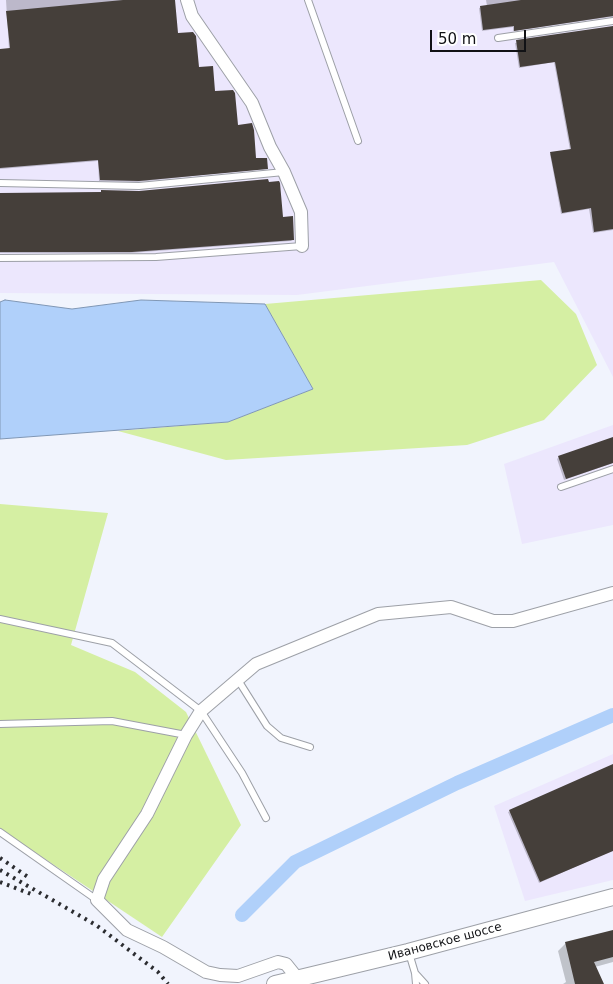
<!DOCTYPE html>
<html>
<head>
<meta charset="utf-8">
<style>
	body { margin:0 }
	#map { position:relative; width:613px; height:984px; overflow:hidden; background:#f1f4fd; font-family:"DejaVu Sans",sans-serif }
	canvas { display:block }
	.scale { position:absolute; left:430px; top:30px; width:96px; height:22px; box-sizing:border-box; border:2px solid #111215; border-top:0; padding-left:6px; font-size:15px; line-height:18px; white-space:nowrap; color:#111215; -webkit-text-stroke:4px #fff; paint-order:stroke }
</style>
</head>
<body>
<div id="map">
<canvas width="613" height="984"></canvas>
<div class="scale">50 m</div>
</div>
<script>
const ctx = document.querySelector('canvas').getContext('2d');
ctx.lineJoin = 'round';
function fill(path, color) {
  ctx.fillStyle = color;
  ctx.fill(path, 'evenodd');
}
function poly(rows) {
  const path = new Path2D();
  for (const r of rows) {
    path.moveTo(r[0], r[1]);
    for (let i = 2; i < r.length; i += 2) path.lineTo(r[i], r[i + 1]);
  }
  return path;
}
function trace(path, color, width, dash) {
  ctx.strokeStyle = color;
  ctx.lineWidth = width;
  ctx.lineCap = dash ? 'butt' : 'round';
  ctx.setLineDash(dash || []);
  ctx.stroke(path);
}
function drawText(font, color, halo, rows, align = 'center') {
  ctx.font = font + ' "DejaVu Sans",sans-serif';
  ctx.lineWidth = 5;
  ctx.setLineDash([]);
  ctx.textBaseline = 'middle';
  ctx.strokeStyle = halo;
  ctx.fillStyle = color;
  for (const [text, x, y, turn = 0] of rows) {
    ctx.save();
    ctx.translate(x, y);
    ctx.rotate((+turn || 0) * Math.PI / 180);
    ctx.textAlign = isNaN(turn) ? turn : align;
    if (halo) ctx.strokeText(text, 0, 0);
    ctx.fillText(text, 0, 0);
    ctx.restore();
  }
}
fill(poly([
	[0,0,613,0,613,377,554,262,297,295,0,293],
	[613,425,613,525,522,544,504,464],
	[613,754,613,880,525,901,494,806]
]), '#ece7fd');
fill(poly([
	[541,280,576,314,597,365,544,420,467,445,226,460,118,431,228,422,313,389,265,304],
	[0,504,108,513,71,645,135,672,186,712,241,825,162,937,0,829]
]), '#d5efa3');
const water = poly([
	[5,300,72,309,141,300,265,304,313,389,228,422,0,439,0,302,5,300]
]);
fill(water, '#b0d0fa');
trace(water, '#8097b5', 1);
fill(poly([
	[6,0,173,0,177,35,236,126,255,160,266,168,137,182,99,181,98,161,0,169,0,50,9,50],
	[486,0,613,0,613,18,610,17,513,31,513,27,482,31,479,8,487,6],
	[613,27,613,230,593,233,589,209,561,214,550,154,570,150,554,62,519,68,515,43],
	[139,192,282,218,292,240,291,241,130,253,0,253,0,194],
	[613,439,613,463,564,480,557,459,559,457],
	[613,766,613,850,539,883,508,812],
	[613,931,613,962,595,967,603,984,563,984,566,982,558,951,565,944]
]), '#0003');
trace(poly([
	[242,915,295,862,457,783,613,715]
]), '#b0d0fa', 14);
fill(poly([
	[123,0,175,0,178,33,193,32,196,36,199,67,213,66,215,91,233,90,235,93,238,125,252,123,254,130,256,158,267,158,268,169,139,181,100,180,98,160,0,168,0,49,10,48,6,11],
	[521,0,613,0,613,16,514,31,514,26,483,30,480,6],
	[613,26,613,229,594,232,591,208,562,213,550,152,571,149,555,62,520,67,516,40],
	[268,179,269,182,279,181,280,183,283,217,293,216,294,240,132,252,0,252,0,193,101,192,101,190,139,191],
	[613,437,613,463,566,479,558,456],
	[613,764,613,851,540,882,509,810],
	[613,930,613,957,594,962,604,984,575,984,565,942]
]), '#453f3a');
const service = poly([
	[308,0,358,141],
	[498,38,613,21],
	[0,183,139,186,284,172],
	[0,258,156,257,302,246],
	[561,487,613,469],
	[0,619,112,643,201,711,242,773,266,818],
	[238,680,267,726,281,738,310,747],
	[0,724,112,721,186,735],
	[0,832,97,900],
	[409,953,415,973,416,984],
	[415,973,425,984]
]);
const minor = poly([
	[187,0,192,16,252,103,270,147,284,172,301,212,302,246],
	[298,979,286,964,278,962,238,976,220,975,206,972,163,947,127,930,97,900,104,879,147,814,186,735,201,711,256,664,378,614,451,607,493,621,513,621,613,593]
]);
const tertiary = poly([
	[275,984,408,952,613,897]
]);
trace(service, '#9da0a7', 8);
trace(minor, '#9da0a7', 14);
trace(tertiary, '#9da0a7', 18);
trace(service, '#fff', 6);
trace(minor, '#fff', 12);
trace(tertiary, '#fff', 16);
trace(poly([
	[0,858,31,879],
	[0,870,96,925,158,972,168,984],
	[0,882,31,894]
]), '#2b2c30', 4, [2.5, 5]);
drawText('12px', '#111215', '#fff', [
	["Ивановское шоссе",445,942,-15]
]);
</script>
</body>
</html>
